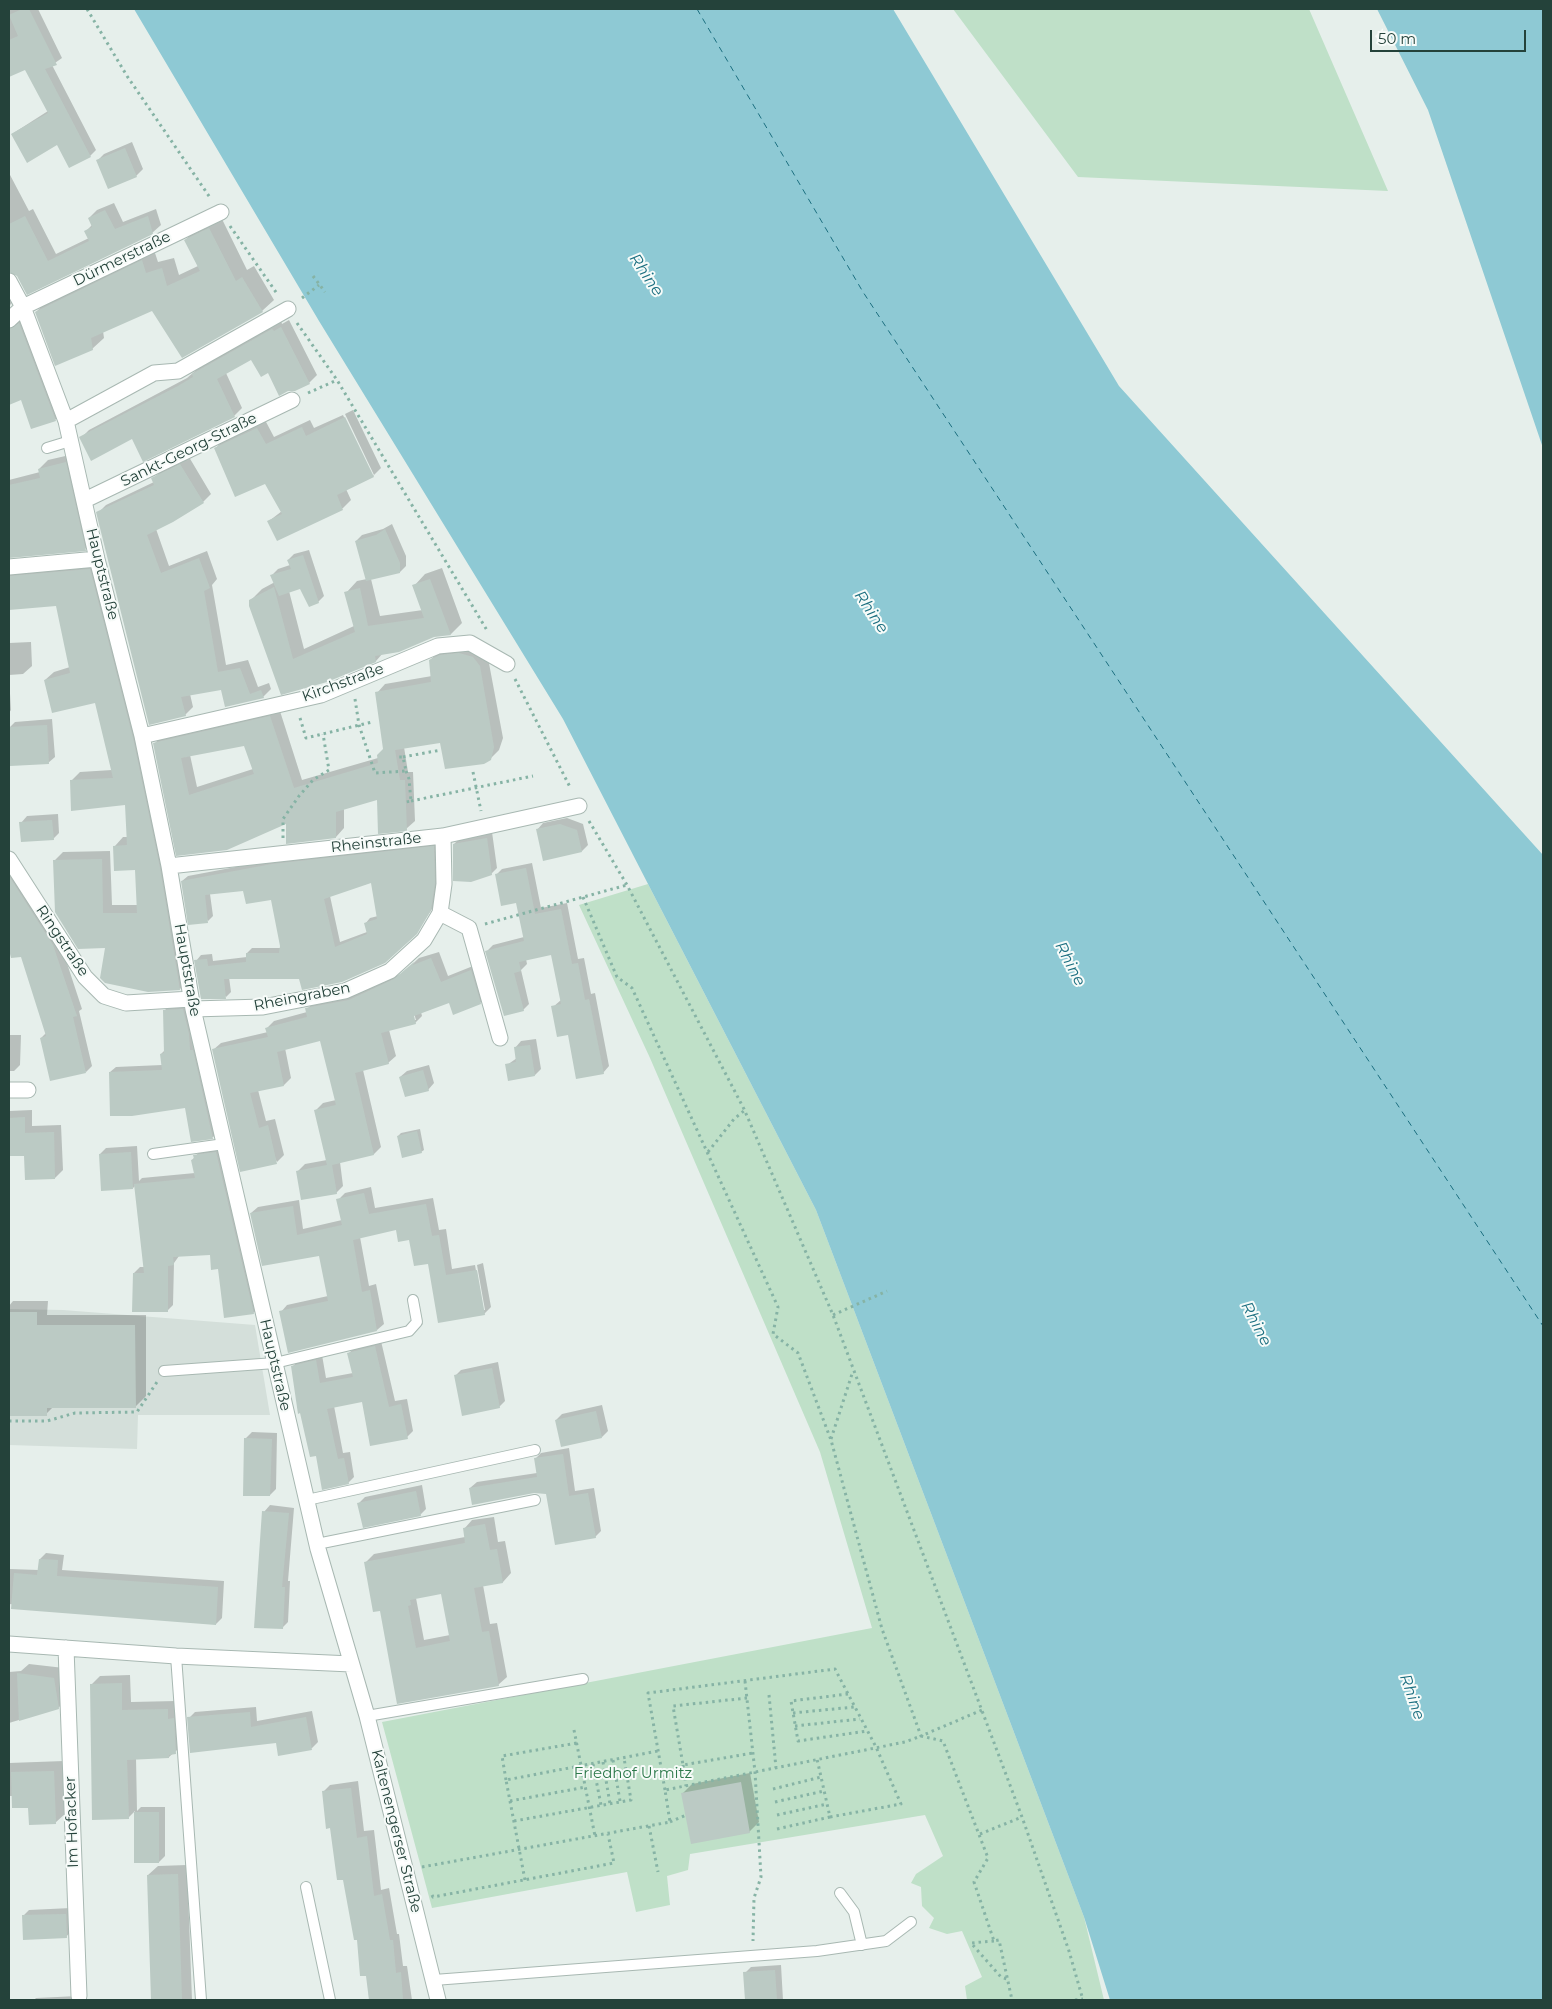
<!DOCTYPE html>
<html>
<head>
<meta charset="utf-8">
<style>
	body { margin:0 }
	#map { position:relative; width:1552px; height:2009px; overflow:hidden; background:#e6efeb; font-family:Montserrat,sans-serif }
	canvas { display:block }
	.frame { position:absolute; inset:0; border:10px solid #24423a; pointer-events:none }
	.scale { position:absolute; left:1370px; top:30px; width:156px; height:22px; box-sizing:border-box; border:2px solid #24423a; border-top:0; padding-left:6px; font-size:15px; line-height:18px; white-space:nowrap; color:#24423a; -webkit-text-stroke:4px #f7fbf9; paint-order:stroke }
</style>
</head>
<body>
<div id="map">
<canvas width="1552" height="2009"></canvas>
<div class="frame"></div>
<div class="scale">50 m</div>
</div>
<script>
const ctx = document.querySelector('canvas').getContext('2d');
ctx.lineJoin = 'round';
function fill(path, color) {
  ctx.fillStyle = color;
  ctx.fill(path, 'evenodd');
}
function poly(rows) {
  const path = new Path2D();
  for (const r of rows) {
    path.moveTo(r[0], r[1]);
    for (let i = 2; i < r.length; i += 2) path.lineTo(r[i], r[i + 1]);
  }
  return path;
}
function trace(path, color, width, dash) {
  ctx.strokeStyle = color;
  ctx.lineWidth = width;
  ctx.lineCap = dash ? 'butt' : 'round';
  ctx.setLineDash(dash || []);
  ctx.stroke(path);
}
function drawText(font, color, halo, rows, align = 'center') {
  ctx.font = font + ' Montserrat,sans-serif';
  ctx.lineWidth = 4;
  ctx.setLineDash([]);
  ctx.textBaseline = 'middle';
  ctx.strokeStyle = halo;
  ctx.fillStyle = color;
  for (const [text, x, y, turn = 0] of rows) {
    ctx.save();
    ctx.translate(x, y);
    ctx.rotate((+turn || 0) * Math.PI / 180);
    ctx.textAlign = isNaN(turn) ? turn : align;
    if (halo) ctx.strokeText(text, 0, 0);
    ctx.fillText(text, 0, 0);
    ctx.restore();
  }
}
fill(poly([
	[9,1309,63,1310,255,1325,270,1415,138,1415,137,1449,9,1445]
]), '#d4dfda');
fill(poly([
	[953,9,1309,9,1388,191,1078,177],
	[648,884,816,1210,1084,1917,1104,2000,967,2000,965,1986,982,1977,962,1931,947,1934,929,1928,934,1918,922,1906,921,1887,911,1883,916,1874,943,1856,925,1815,690,1854,688,1870,667,1876,670,1905,636,1912,627,1872,432,1908,382,1722,872,1628,820,1452,650,1058,579,905]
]), '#bfe0c8');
fill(poly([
	[134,9,893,9,1119,386,1543,855,1543,2000,1110,2000,1084,1917,816,1210,563,719,319,321],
	[1377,9,1543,9,1543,448,1428,110]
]), '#8ec9d4');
fill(poly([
	[9,9,38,9,62,58,52,65,96,150,90,156,58,143,12,134,48,111,26,68,9,72],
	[132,142,143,169,136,176,108,187,98,160,104,154],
	[9,173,29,211,33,209,56,254,89,238,86,231,92,225,89,218,97,210,114,203,123,222,156,209,161,225,152,233,15,272,9,270],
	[221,217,247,270,254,266,274,300,262,311,153,309,103,331,104,338,92,349,36,312,48,300,154,250,158,262,174,258,179,275,198,266,185,240,197,229],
	[9,277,19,296,10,305,9,309],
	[9,315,15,321,21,321,63,411,55,420,21,399,9,403,9,369,11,369],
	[289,320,317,375,309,383,268,371,252,358,226,373,242,408,234,416,133,437,81,438,89,430,187,378,201,366,281,321,282,324],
	[353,410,381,468,373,476,346,489,351,500,343,508,278,539,269,521,282,511,266,482,215,449,223,440,265,420,274,437,310,420,314,428,343,415,371,475,374,475,345,414],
	[74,454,94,541,85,549,9,556,9,480,40,472,39,469,48,460],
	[189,457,211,494,203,502,156,529,169,566,207,551,217,579,212,585,226,665,248,660,258,687,269,683,271,689,263,697,222,688,190,694,193,707,185,715,98,513,106,505,154,482,153,479,161,471],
	[392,524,406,556,406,566,400,572,371,579,380,616,423,610,414,586,425,574,442,568,462,623,451,634,434,636,383,653,376,661,282,693,251,600,262,589,275,582,272,575,278,569,290,565,288,560,294,554,309,550,324,596,318,602,301,587,289,591,304,649,354,626,346,593,357,581,367,579,356,541,362,535,383,529],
	[9,560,99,561,189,980,180,989,106,946,54,861,63,852,110,851,112,905,138,905,136,869,115,846,123,837,128,837,126,804,71,781,80,772,112,770,96,701,45,680,54,672,70,667,57,605,9,609],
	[31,642,32,666,23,674,9,675,9,643],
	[469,645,488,658,503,738,499,750,490,759,441,741,404,747,408,772,413,772,415,821,406,829,378,798,344,808,344,828,336,837,287,822,177,854,154,744,163,735,279,708,302,780,378,758,384,749,377,693,385,684,432,676,430,660,439,652],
	[245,744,253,769,197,787,190,755],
	[9,677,11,710,9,713],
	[52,719,55,757,48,763,11,765,9,728,15,722],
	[58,814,59,833,53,839,21,823,27,816],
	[567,818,583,824,588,845,582,851,537,830,543,823],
	[492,832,497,868,491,874,454,844,460,838],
	[439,842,436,903,416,933,301,977,229,977,231,992,226,997,196,961,201,955,212,954,213,961,247,957,247,953,252,948,281,948,272,899,244,889,210,894,213,916,208,921,182,881,188,876,278,859],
	[372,882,378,916,370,918,365,924,367,932,340,942,330,896],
	[532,863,541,908,567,903,578,959,584,958,591,994,595,993,609,1066,603,1073,569,1033,553,1007,561,1000,552,954,526,959,527,964,521,970,529,1004,523,1010,487,951,493,945,524,937,517,901,496,875,502,869],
	[15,871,59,939,82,1009,79,1011,92,1066,86,1072,41,1038,46,1033,22,956,9,953,9,874],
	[439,952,448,976,478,964,487,996,480,1003,450,1002,421,1012,422,1016,415,1023,389,1030,396,1056,388,1063,363,1070,381,1147,374,1154,340,1162,343,1186,336,1193,298,1171,305,1164,327,1160,316,1110,323,1103,336,1100,321,1039,285,1048,291,1078,284,1085,258,1090,266,1121,275,1119,284,1155,277,1162,213,1050,221,1043,268,1032,267,1028,274,1021,307,1012,307,1009,314,1002,357,993,403,973,419,958],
	[413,1010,416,1020,413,1020],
	[189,1004,219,1132,213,1137,192,1140,186,1106,110,1072,116,1067,162,1065,161,1054,165,1050,164,1011,170,1005],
	[9,1035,21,1035,20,1065,14,1071,9,1071],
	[536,1039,541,1069,535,1075,507,1065,517,1058,515,1048,521,1041],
	[429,1065,434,1083,428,1090,400,1077,407,1071],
	[32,1110,32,1126,61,1125,63,1170,55,1178,25,1154,9,1154,9,1111],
	[420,1129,424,1150,421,1152,398,1136,401,1133],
	[137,1146,139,1181,142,1178,195,1173,192,1160,201,1150,222,1146,260,1307,253,1313,219,1268,211,1253,179,1256,174,1263,173,1305,167,1311,134,1273,140,1267,145,1267,136,1185,133,1188,100,1154,106,1148],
	[371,1187,375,1208,433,1198,439,1230,446,1229,452,1269,475,1265,483,1310,485,1310,477,1265,483,1263,491,1307,484,1314,429,1262,410,1239,397,1229,360,1237,369,1286,376,1284,384,1324,377,1330,281,1312,287,1305,328,1296,320,1255,251,1213,258,1207,299,1200,303,1229,342,1220,338,1200,345,1193],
	[13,1301,48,1301,47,1315,146,1315,146,1396,135,1407,53,1407,46,1414,9,1414,9,1306],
	[381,1341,395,1401,407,1399,413,1431,407,1437,363,1401,334,1406,343,1453,350,1452,354,1477,348,1483,317,1454,301,1412,299,1412,292,1367,299,1360,322,1355,326,1378,353,1373,349,1353,355,1347],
	[498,1362,505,1401,499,1407,455,1376,461,1370],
	[602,1405,608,1431,602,1437,556,1420,562,1414],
	[252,1432,277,1433,276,1489,270,1495,245,1439],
	[569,1448,575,1491,594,1488,601,1531,595,1537,547,1492,470,1488,477,1482,537,1473,535,1459,541,1453],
	[422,1485,426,1509,420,1515,359,1503,365,1497],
	[270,1505,294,1508,288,1581,290,1581,288,1622,282,1628,264,1512],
	[494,1517,498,1542,505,1541,511,1573,503,1582,483,1585,490,1624,497,1623,507,1677,498,1685,398,1702,381,1609,365,1563,374,1554,465,1537,464,1529,472,1520],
	[442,1593,450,1635,424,1640,416,1598],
	[46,1553,64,1555,62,1570,224,1581,222,1618,216,1624,9,1604,9,1569,39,1570,40,1559],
	[29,1664,64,1668,69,1698,58,1708,9,1723,9,1672,21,1671],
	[130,1675,131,1702,176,1701,184,1744,169,1757,136,1758,137,1811,141,1807,165,1807,165,1856,159,1862,135,1862,135,1811,128,1818,92,1684,100,1676],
	[256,1707,257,1721,312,1711,318,1742,312,1748,279,1754,277,1742,189,1718,195,1712],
	[64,1761,66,1813,55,1823,13,1796,9,1796,9,1763],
	[750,1773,759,1822,749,1832,683,1793,692,1784],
	[358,1781,364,1831,374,1830,381,1890,389,1888,397,1934,399,1934,403,1966,407,1966,412,2000,369,2000,368,1974,323,1792,330,1785],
	[187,1865,192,2000,152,2000,148,1875,158,1866],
	[71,1908,72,1930,66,1937,23,1916,29,1910],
	[781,1965,783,2000,747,2000,745,1973,751,1967],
	[78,1996,85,2000,34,2000,36,1998]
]), '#0003');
trace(poly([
	[697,9,863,292,1543,1326]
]), '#1c6f80', 1, [6, 5]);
fill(poly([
	[22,9,29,9,57,65,45,69,91,157,69,168,57,145,27,163,11,134,48,113,25,70,9,77,9,40,18,36,9,15],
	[125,148,137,177,108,189,96,160],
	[105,210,115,229,148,216,153,234,27,295,17,276,9,272,9,224,25,216,48,261,89,241,84,231,92,227,88,218],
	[209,228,236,281,242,277,263,312,182,358,152,311,91,338,93,350,55,366,35,312,142,260,146,273,162,268,167,286,200,271,184,240],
	[19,323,56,421,31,429,21,400,9,405,9,329],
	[281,327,310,384,295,391,288,391,279,396,268,373,261,377,251,360,217,379,235,417,143,462,132,439,91,461,79,437,178,386,193,377,192,374,272,329,274,331],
	[345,417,374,477,337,495,343,510,277,541,267,521,282,514,265,484,235,497,214,448,257,428,266,444,302,427,306,436],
	[66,462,86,551,9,558,9,485,40,478,38,469],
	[180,464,204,503,173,522,147,535,161,573,199,558,210,588,204,591,218,672,240,668,250,694,261,690,264,698,225,707,221,690,181,697,186,716,149,725,96,512,154,485,151,478],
	[385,529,400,563,400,573,366,581,355,541,376,535],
	[303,555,319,603,309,607,300,589,279,596,270,575,291,569,287,560],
	[90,569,133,738,160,868,180,990,148,992,105,983,100,978,105,948,78,949,55,912,53,860,102,859,103,913,137,913,135,870,114,871,113,846,127,845,125,805,71,811,70,780,113,778,95,703,52,713,44,680,70,673,56,606,9,610,9,576],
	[430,579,451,635,434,637,399,652,375,656,376,662,327,682,281,695,249,606,249,600,274,587,293,659,355,632,344,592,360,588,368,626,424,618,412,585],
	[459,653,473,657,480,666,494,747,491,760,484,764,445,769,440,743,395,750,400,780,405,780,407,831,378,834,377,800,336,812,336,838,286,844,286,824,227,850,176,856,153,743,270,716,294,788,378,763,377,755,383,749,375,692,431,682,429,660,440,655],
	[244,746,254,774,189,795,181,758],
	[47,725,49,764,10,766,9,727],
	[52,820,54,840,21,842,19,822],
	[560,824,577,830,582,852,543,861,536,829],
	[487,838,492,875,471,882,453,881,453,844],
	[434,846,435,883,431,910,417,934,385,963,342,982,302,990,299,979,224,979,226,999,201,999,194,960,207,959,208,966,246,962,246,953,279,953,280,946,271,900,246,904,243,891,205,895,208,923,188,925,181,881,272,864],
	[371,883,377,919,364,923,367,934,335,947,324,899],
	[526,868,535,914,561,909,572,964,578,963,585,1000,589,999,604,1074,576,1079,568,1035,557,1037,551,1006,561,1004,551,955,519,962,521,971,514,973,524,1011,504,1016,485,951,524,941,516,903,501,906,495,874],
	[9,876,53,945,77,1016,73,1017,86,1073,50,1081,40,1038,46,1036,21,957,11,958,9,950],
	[431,958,441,982,471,970,481,1004,453,1015,449,1003,414,1016,416,1024,381,1033,389,1064,355,1073,374,1155,332,1165,337,1194,301,1200,296,1171,327,1165,314,1110,336,1105,320,1041,277,1052,284,1086,250,1093,259,1128,268,1125,277,1164,240,1172,212,1049,268,1037,265,1028,307,1017,305,1008,349,1000,394,979,414,962,413,965],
	[183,1009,189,1034,190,1050,193,1050,213,1139,191,1142,185,1108,132,1116,110,1116,109,1072,162,1070,160,1054,164,1053,163,1010],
	[530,1045,535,1076,508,1081,505,1064,516,1062,514,1047],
	[423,1070,429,1091,405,1097,399,1077],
	[25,1117,25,1133,54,1132,55,1179,25,1180,24,1156,9,1156,9,1118],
	[417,1131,422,1153,402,1158,397,1136],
	[131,1152,133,1189,101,1191,99,1154],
	[216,1152,254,1314,224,1318,218,1269,211,1270,210,1255,173,1257,174,1265,168,1266,168,1312,132,1312,133,1273,144,1273,134,1184,195,1178,191,1160,194,1159,193,1155],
	[364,1193,369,1214,426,1204,432,1236,439,1235,446,1275,477,1270,485,1315,438,1323,428,1264,414,1266,409,1240,398,1242,396,1230,353,1240,362,1292,370,1290,377,1331,288,1353,279,1311,328,1301,319,1256,262,1266,250,1213,293,1206,297,1235,342,1225,336,1199],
	[9,1312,37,1312,37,1325,135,1325,136,1408,47,1408,47,1416,9,1416],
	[375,1346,389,1407,401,1404,408,1439,370,1446,362,1402,327,1409,338,1459,344,1458,349,1484,322,1490,316,1456,310,1457,300,1413,298,1414,291,1366,316,1360,320,1383,353,1377,347,1353],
	[492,1368,500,1408,462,1416,454,1375],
	[596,1411,602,1438,561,1447,555,1420],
	[244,1438,272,1439,270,1496,243,1496],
	[563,1454,569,1496,588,1493,596,1538,555,1545,546,1494,534,1493,472,1505,469,1488,537,1477,534,1458],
	[416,1491,421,1516,363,1528,357,1503],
	[262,1511,289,1513,282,1587,285,1587,283,1629,254,1628],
	[485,1524,490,1550,497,1549,503,1583,474,1588,482,1632,489,1631,499,1686,397,1704,380,1611,373,1612,364,1562,465,1543,463,1528],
	[441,1594,450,1641,416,1648,408,1606,411,1605,410,1600],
	[39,1559,58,1560,57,1576,218,1587,216,1625,11,1609,14,1573,37,1575],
	[17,1673,54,1678,59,1709,19,1721],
	[122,1683,122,1710,168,1709,168,1719,174,1718,176,1754,169,1755,169,1758,127,1760,129,1819,92,1820,90,1684],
	[250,1712,251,1727,306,1717,312,1750,278,1756,276,1743,190,1753,187,1717],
	[54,1771,56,1824,29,1825,28,1808,12,1808,11,1772],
	[741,1782,750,1833,691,1844,681,1793],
	[351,1788,357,1838,367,1836,374,1896,382,1894,390,1940,393,1940,396,1973,401,1972,403,2000,369,2000,366,1976,360,1976,357,1940,354,1940,343,1880,337,1880,330,1828,326,1829,322,1791],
	[134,1812,159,1812,159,1863,134,1863],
	[178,1874,182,2000,151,2000,147,1875],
	[66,1914,67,1938,23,1940,22,1915],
	[775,1970,777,2000,745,2000,743,1972]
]), '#bbcac4');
const service = poly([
	[47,448,70,441],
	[153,1154,224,1144],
	[164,1371,275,1363,409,1331,417,1322,413,1300],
	[307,1500,535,1450],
	[317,1544,535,1500],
	[176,1656,201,2000],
	[367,1716,583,1679],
	[306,1887,330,2000],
	[840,1893,854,1912,862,1945],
	[434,1980,817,1951,886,1941,911,1922]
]);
const minor = poly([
	[9,281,23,307,66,421,97,559,142,736,169,866,193,1009,318,1549,367,1716,438,2000],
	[9,320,23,307,221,212],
	[66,421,154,373,178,371,288,309],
	[85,500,292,400],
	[9,567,97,559],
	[142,736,321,695,438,646,470,643,507,664],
	[9,859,85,977,104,996,126,1003,191,999],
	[169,866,443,836,579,806],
	[440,913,469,928,500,1038],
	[193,1009,263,1007,345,991,390,971,424,940,440,913,444,884,443,836],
	[9,1090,28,1090],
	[9,1644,176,1656,351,1664],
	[66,1648,79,1996]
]);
trace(service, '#a8b8b2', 12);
trace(minor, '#a8b8b2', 17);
trace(poly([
	[87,9,127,76,211,199],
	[230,226,278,295],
	[313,276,325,292],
	[302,298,319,285],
	[297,323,337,380,488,632],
	[308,393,337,380],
	[515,679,571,789],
	[355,699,359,725,375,773,406,771,403,757,396,757],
	[300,718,306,738,372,722],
	[403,757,441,750],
	[406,771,409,779,411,801,406,802],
	[473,772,481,811],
	[411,801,533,776],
	[589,821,627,885,744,1109,833,1315,1022,1817,1069,1951,1083,2000],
	[283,838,283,819,299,796,313,780,329,770,323,734],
	[583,897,617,977,632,988,778,1307,773,1334,798,1353,831,1440,882,1629,921,1736,982,1710],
	[485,924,627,885],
	[708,1152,734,1119,745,1110],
	[833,1315,887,1291],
	[9,1421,47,1421,75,1413,137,1412,157,1382],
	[831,1439,853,1371],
	[745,1681,755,1772,761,1877,754,1898,753,1941],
	[848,1694,791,1701,798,1741,867,1731],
	[769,1695,776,1768],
	[747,1698,673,1706,683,1765,753,1753],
	[793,1713,854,1707],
	[795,1726,860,1719],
	[574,1730,595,1836],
	[613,1760,620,1801],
	[603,1762,610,1804],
	[593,1764,601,1805],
	[683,1765,686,1786],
	[506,1780,502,1756,577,1743],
	[773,1789,821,1777],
	[665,1790,648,1693,835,1669,876,1747,901,1804,830,1817,817,1759],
	[510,1801,586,1787],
	[775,1802,824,1791],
	[777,1815,827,1804],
	[514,1821,631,1800,624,1758],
	[670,1822,686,1815],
	[649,1826,658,1872],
	[777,1829,830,1817],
	[980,1834,1022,1817],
	[422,1867,670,1822,665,1790,905,1742,921,1736,943,1741,988,1858,974,1882,994,1941,999,1940,1012,2000],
	[525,1880,506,1780,658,1751],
	[432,1895,433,1897,614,1863,608,1834],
	[994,1941,971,1943,1001,1977,1007,1979],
	[1075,2000,1083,1999]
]), '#86b3a5', 3, [2.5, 4]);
trace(service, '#fff', 10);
trace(minor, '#fff', 15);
drawText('15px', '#24423a', '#f7fbf9', [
	["Dürmerstraße",122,259,-26],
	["Sankt-Georg-Straße",189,450,-26],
	["Hauptstraße",102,574,76],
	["Kirchstraße",343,683,-20],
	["Rheinstraße",376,843,-6],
	["Ringstraße",62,941,56],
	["Hauptstraße",187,970,80],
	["Rheingraben",302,997,-11],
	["Hauptstraße",275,1365,77],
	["Im Hofacker",72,1822,-92],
	["Kaltenengerser Straße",396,1831,76]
]);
drawText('15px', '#2d7a4b', '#f7fbf9', [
	["Friedhof Urmitz",633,1774]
]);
drawText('italic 16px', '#1c6f80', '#f7fbf9', [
	["Rhine",646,275,56],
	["Rhine",871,612,56],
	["Rhine",1070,964,63],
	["Rhine",1256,1324,63],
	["Rhine",1412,1697,71]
]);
</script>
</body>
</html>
